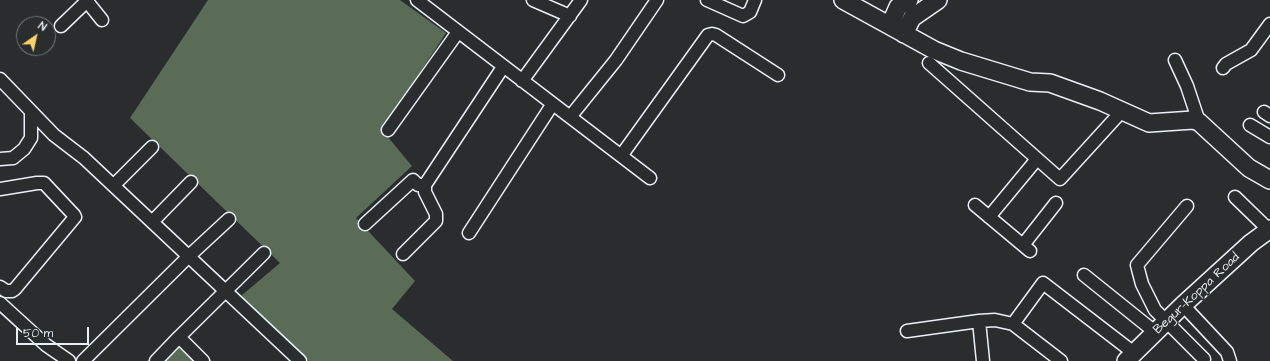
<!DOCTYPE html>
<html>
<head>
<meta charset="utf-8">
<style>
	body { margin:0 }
	#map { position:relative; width:1270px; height:361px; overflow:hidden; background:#2a2d2e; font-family:"Architects Daughter",sans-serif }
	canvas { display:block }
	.north { position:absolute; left:16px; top:16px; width:40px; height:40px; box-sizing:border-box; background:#2a2d2e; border:1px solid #767b7f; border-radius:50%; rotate:34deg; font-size:11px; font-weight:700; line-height:16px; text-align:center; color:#e8f1f8 }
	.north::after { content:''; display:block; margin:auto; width:14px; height:18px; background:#ffd166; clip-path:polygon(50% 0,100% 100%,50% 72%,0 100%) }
	.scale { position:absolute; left:16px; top:327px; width:73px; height:18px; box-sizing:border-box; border:2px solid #e8f1f8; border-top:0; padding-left:5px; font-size:12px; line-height:14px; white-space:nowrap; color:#e8f1f8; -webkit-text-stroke:3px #2a2d2e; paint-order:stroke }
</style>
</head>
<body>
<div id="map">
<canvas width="1270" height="361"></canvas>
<div class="north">N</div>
<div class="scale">50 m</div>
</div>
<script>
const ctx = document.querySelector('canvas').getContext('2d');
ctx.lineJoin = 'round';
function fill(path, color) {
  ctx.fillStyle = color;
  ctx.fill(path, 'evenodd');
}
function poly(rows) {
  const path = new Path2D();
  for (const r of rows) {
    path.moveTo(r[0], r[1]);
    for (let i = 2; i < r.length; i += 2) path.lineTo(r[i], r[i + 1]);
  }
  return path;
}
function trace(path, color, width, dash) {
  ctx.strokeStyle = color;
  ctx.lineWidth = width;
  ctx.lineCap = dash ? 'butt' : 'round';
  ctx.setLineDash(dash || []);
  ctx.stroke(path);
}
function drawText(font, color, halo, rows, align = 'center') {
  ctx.font = font + ' "Architects Daughter",sans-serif';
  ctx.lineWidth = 3;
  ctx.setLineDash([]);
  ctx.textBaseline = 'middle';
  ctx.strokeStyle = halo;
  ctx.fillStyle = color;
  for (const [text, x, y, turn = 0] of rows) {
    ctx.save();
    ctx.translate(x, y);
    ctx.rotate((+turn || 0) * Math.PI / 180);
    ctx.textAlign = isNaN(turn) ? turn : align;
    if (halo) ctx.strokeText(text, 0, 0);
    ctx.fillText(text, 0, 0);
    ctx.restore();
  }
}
fill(poly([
	[208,0,400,0,446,33,382,130,412,166,356,218,415,281,392,309,453,361,309,361,241,296,280,263,130,118],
	[179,329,212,361,147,361]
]), '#5b6c56');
const street = poly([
	[86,0,102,20],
	[417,0,650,178],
	[533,0,570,16],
	[707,0,743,16,750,12,755,0],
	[61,26,88,0],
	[1175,60,1187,86,1199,122],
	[929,63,1060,179,1121,112],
	[1223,68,1226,64,1251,50,1270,24],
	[0,79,54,135,84,158,300,361],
	[522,81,581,0],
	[1264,112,1270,116],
	[570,117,616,60,657,0],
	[1250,125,1270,137],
	[388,130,458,32],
	[621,156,708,35,712,34,716,35,778,75],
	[0,159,13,158,24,149,31,138,31,111],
	[114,185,152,147],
	[0,189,37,183,44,183,74,215,75,217,15,289,12,291,6,291,0,287],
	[1235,197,1269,230],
	[975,205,1030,251],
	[1187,206,1137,265,1138,269,1142,284,1155,310,1204,359],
	[989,217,1037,159],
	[152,222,191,182],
	[365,224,413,180,418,185,425,185,503,67],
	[469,233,552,105],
	[1023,245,1056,203],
	[403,254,436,221,436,214,425,192,425,185],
	[1084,275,1155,332],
	[0,303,46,345,69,361],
	[1183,305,1227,352,1230,361],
	[979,321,983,361],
	[1013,324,1043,283,1134,353],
	[907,331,979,321,995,320,1013,324,1061,361],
	[179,337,264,253],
	[83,361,189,256,229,219],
	[156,361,179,337,203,361]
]);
const secondary = poly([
	[843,0,934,50,961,61,1030,82,1050,83,1100,101,1149,123,1193,120,1199,122,1249,168,1270,180],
	[890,25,898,7,909,0],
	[904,34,912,18,938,0],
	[1126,361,1183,305,1251,243,1270,229]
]);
trace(street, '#e8f1f8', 15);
trace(secondary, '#e8f1f8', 20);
trace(street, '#2a2d2e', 12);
trace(secondary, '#2a2d2e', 17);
drawText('13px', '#e8f1f8', '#2a2d2e', [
	["Begur-Koppa Road",1197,294,-43]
]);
</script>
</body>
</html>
